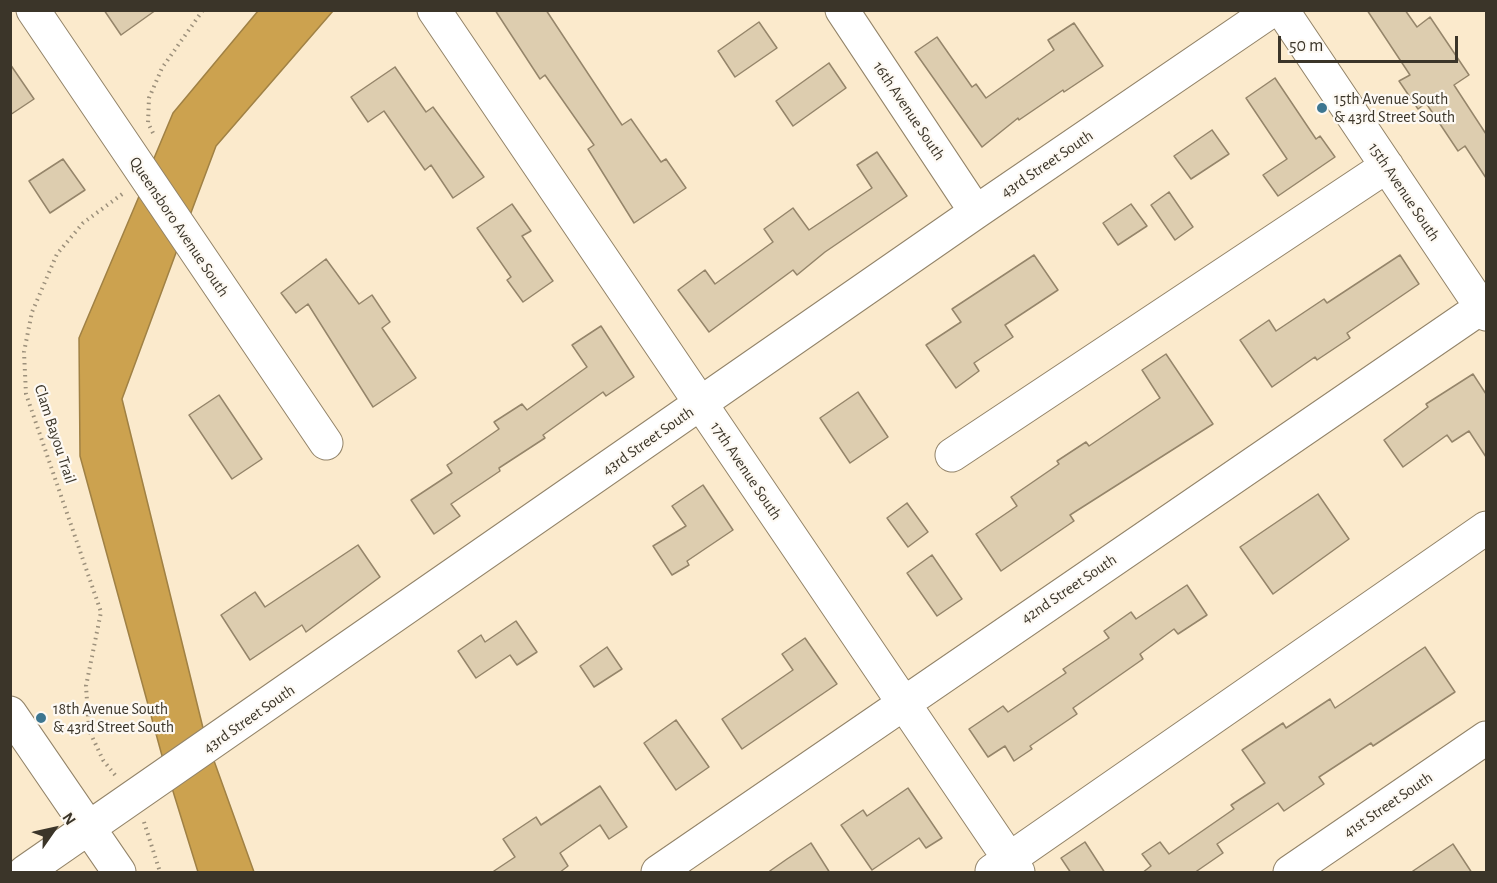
<!DOCTYPE html>
<html>
<head>
<meta charset="utf-8">
<style>
	body { margin:0 }
	#map { position:relative; width:1497px; height:883px; overflow:hidden; background:#fbeacc; font-family:"Alegreya Sans",sans-serif }
	canvas { display:block }
	.frame { position:absolute; inset:0; border:12px solid #3b3529; pointer-events:none }
	.north { position:absolute; left:24px; top:799px; width:60px; height:60px; -webkit-text-stroke:4px #fdf9f3; paint-order:stroke; rotate:56deg; font-size:16px; font-weight:700; line-height:24px; text-align:center; color:#3b3529 }
	.north::after { content:''; display:block; margin:auto; width:21px; height:27px; background:#3b3529; clip-path:polygon(50% 0,100% 100%,50% 72%,0 100%) }
	.scale { position:absolute; left:1278px; top:36px; width:180px; height:27px; box-sizing:border-box; border:3px solid #3b3529; border-top:0; padding-left:8px; font-size:18px; line-height:21px; white-space:nowrap; color:#3b3529; -webkit-text-stroke:4px #fdf9f3; paint-order:stroke }
</style>
</head>
<body>
<div id="map">
<canvas width="1497" height="883"></canvas>
<div class="frame"></div>
<div class="north">N</div>
<div class="scale">50 m</div>
</div>
<script>
const ctx = document.querySelector('canvas').getContext('2d');
ctx.lineJoin = 'round';
function fill(path, color) {
  ctx.fillStyle = color;
  ctx.fill(path, 'evenodd');
}
function poly(rows) {
  const path = new Path2D();
  for (const r of rows) {
    path.moveTo(r[0], r[1]);
    for (let i = 2; i < r.length; i += 2) path.lineTo(r[i], r[i + 1]);
  }
  return path;
}
function trace(path, color, width, dash) {
  ctx.strokeStyle = color;
  ctx.lineWidth = width;
  ctx.lineCap = dash ? 'butt' : 'round';
  ctx.setLineDash(dash || []);
  ctx.stroke(path);
}
function drawText(font, color, halo, rows, align = 'center') {
  ctx.font = font + ' "Alegreya Sans",sans-serif';
  ctx.lineWidth = 4.5;
  ctx.setLineDash([]);
  ctx.textBaseline = 'middle';
  ctx.strokeStyle = halo;
  ctx.fillStyle = color;
  for (const [text, x, y, turn = 0] of rows) {
    ctx.save();
    ctx.translate(x, y);
    ctx.rotate((+turn || 0) * Math.PI / 180);
    ctx.textAlign = isNaN(turn) ? turn : align;
    if (halo) ctx.strokeText(text, 0, 0);
    ctx.fillText(text, 0, 0);
    ctx.restore();
  }
}
const water = poly([
	[258,11,333,11,216,146,189,218,152,163,173,113,258,11],
	[140,194,177,250,122,399,204,732,164,763,80,456,79,338,140,194],
	[213,758,254,872,198,872,172,788,213,758]
]);
fill(water, '#cca24f');
trace(water, '#a08144', 1.5);
const building = poly([
	[104,10,156,10,121,35,104,10],
	[495,10,546,10,622,125,631,119,661,162,666,159,686,188,634,223,588,149,594,145,545,75,540,79,495,10],
	[1367,10,1405,10,1417,27,1430,17,1469,75,1454,85,1486,134,1486,178,1465,146,1458,151,1426,103,1418,109,1399,81,1410,75,1367,10],
	[759,22,777,48,735,77,718,51,759,22],
	[1074,23,1103,66,1064,92,1063,90,1019,120,1018,118,982,147,915,52,937,37,972,87,976,84,986,98,1054,50,1048,40,1074,23],
	[829,63,846,88,793,126,776,101,829,63],
	[10,64,34,99,10,115,10,64],
	[395,67,426,112,433,107,484,177,453,198,431,165,425,170,384,111,368,122,351,97,395,67],
	[1275,78,1316,139,1320,136,1335,157,1278,196,1263,175,1287,159,1246,98,1275,78],
	[1212,130,1229,154,1191,179,1174,156,1212,130],
	[877,152,907,196,825,252,797,275,793,270,709,332,678,290,705,270,715,284,773,242,764,229,793,208,809,230,872,188,857,165,877,152],
	[63,159,85,190,50,213,29,181,63,159],
	[1169,192,1193,227,1175,240,1151,205,1169,192],
	[512,204,531,231,522,236,553,281,523,302,507,280,511,277,477,228,512,204],
	[1131,204,1147,226,1118,245,1103,223,1131,204],
	[1034,255,1058,290,1005,325,1013,337,974,363,979,371,956,388,926,345,961,322,952,309,1034,255],
	[1400,255,1419,284,1347,333,1350,338,1317,360,1315,357,1272,387,1240,340,1269,320,1276,331,1324,299,1327,303,1400,255],
	[326,259,359,304,372,295,390,322,382,328,416,378,373,407,308,304,296,313,281,293,326,259],
	[601,326,634,377,606,396,603,392,543,435,545,438,499,468,500,471,451,504,460,516,434,534,411,500,452,473,447,465,499,429,494,422,522,404,527,410,587,367,572,345,601,326],
	[1166,354,1213,424,1070,515,1074,521,1001,571,976,534,1017,506,1011,497,1059,464,1057,461,1086,442,1089,446,1160,398,1142,370,1166,354],
	[1473,374,1486,394,1486,457,1469,431,1452,442,1447,435,1403,467,1384,440,1428,407,1426,404,1473,374],
	[858,392,888,437,850,463,820,418,858,392],
	[219,395,262,459,232,479,189,415,219,395],
	[703,485,733,530,687,561,689,565,672,575,653,546,686,526,672,506,703,485],
	[1318,494,1349,539,1273,594,1240,547,1318,494],
	[907,503,928,532,908,547,887,518,907,503],
	[358,545,380,577,306,632,302,625,250,660,221,615,255,592,265,607,358,545],
	[932,555,962,599,937,616,907,573,932,555],
	[1187,585,1207,615,1178,634,1174,629,1140,654,1143,659,1073,708,1077,714,1030,746,1032,749,1014,761,1005,746,988,757,969,729,1003,706,1008,712,1066,673,1063,669,1109,638,1104,631,1131,612,1136,619,1187,585],
	[516,621,537,652,517,665,510,655,476,678,458,651,481,635,485,642,516,621],
	[805,638,837,684,742,749,722,719,793,670,782,654,805,638],
	[607,647,622,669,594,687,580,666,607,647],
	[1425,647,1455,692,1373,746,1371,743,1319,777,1324,784,1284,811,1278,803,1217,844,1223,853,1194,873,1142,873,1151,866,1142,854,1160,842,1169,854,1234,809,1231,805,1265,783,1242,750,1283,723,1286,728,1330,699,1335,708,1425,647],
	[676,720,709,767,676,790,644,743,676,720],
	[600,786,627,827,609,839,600,825,560,853,568,866,559,873,491,873,515,857,503,839,536,817,541,825,600,786],
	[908,788,942,838,926,848,919,838,872,870,841,825,863,810,867,816,908,788],
	[1085,842,1105,873,1071,873,1061,858,1085,842],
	[811,843,830,873,767,873,787,859,811,843],
	[1453,844,1472,873,1410,873,1453,844]
]);
fill(building, '#ddcdaf');
trace(building, '#95856a', 1.5);
const minor = poly([
	[33,10,326,443],
	[434,10,1018,872],
	[842,10,976,212],
	[1282,10,1486,314],
	[952,455,1387,166],
	[10,713,119,872],
	[992,871,1486,528],
	[25,872,976,212,1272,10],
	[658,872,1482,307],
	[1290,872,1486,738]
]);
trace(minor, '#928368', 35);
trace(poly([
	[153,133,148,123,149,98,162,68,203,10],
	[115,775,103,760,89,730,86,686,101,612,26,394,24,352,32,312,57,254,83,223,125,192],
	[144,822,160,872]
]), '#9c907b', 4, [1.5, 4.5]);
trace(minor, '#fff', 33);
for (const [x, y, r, color] of [
	[1322,108,6,"#3d7690"],
	[41,718,6,"#3d7690"]
]) {
  const dot = new Path2D();
  dot.arc(x, y, r, 0, 2 * Math.PI);
  ctx.fillStyle = color;
  ctx.fill(dot);
  trace(dot, '#fdf9f3', 2);
}
drawText('16px', '#3b3529', '#fdf9f3', [
	["15th Avenue South",1334,99],
	["& 43rd Street South",1334,117],
	["18th Avenue South",53,709],
	["& 43rd Street South",53,727]
], 'left');
drawText('16px', '#3b3529', '#fdf9f3', [
	["16th Avenue South",909,111,56],
	["43rd Street South",1047,164,-34],
	["15th Avenue South",1404,192,56],
	["Queensboro Avenue South",179,227,56],
	["Clam Bayou Trail",55,434,72],
	["43rd Street South",648,441,-35],
	["17th Avenue South",746,471,56],
	["42nd Street South",1069,589,-34],
	["43rd Street South",249,719,-35],
	["41st Street South",1388,805,-34]
]);
</script>
</body>
</html>
